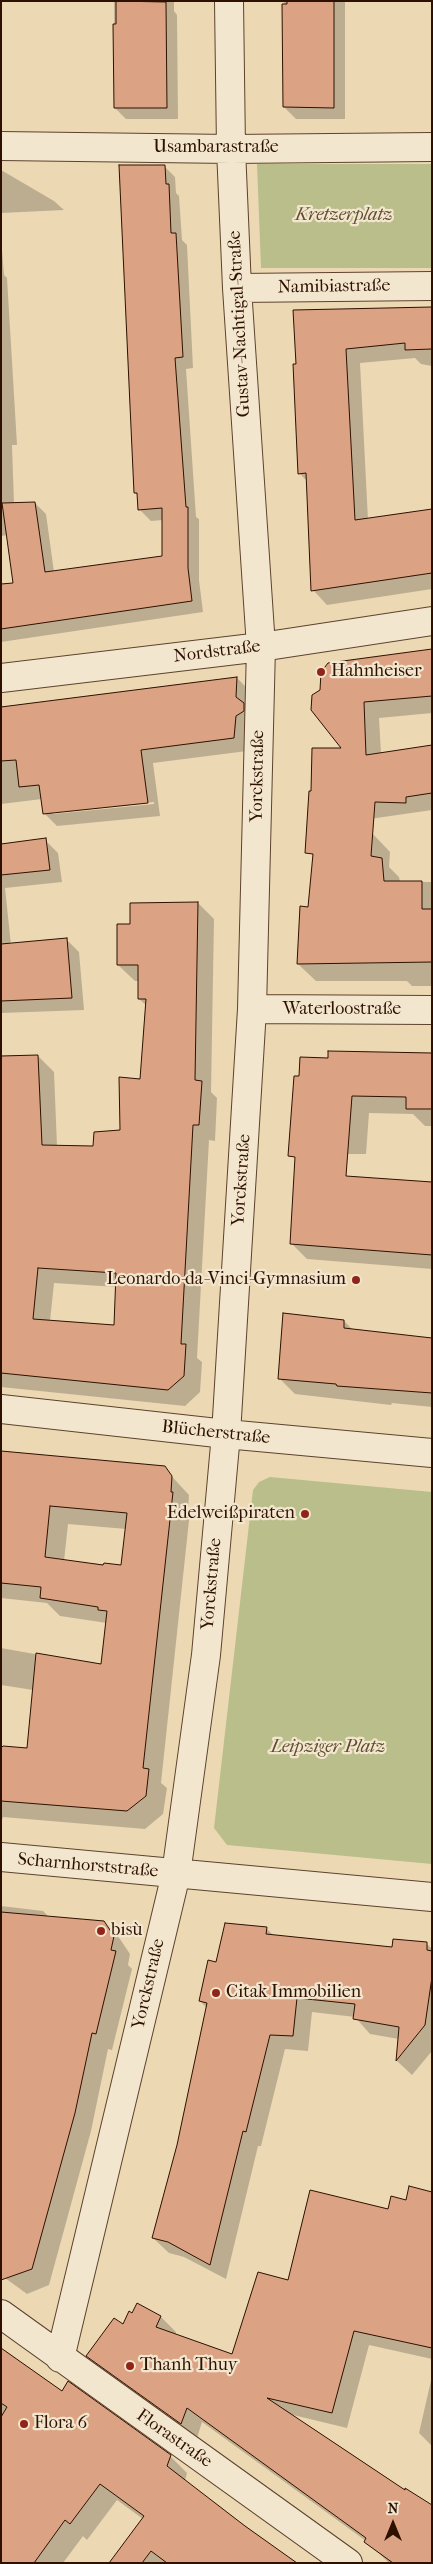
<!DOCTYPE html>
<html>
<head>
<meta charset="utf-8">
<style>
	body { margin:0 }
	#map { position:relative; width:433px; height:2564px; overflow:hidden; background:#ecd9b4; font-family:"IM FELL French Canon",serif }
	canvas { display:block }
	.frame { position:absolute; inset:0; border:2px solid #2d1000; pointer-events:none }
	.north { position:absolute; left:368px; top:2499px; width:50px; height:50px; -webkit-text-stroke:4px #f3e6ce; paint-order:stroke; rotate:0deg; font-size:14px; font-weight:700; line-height:20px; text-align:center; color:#2d1000 }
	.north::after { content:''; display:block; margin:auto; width:18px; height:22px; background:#2d1000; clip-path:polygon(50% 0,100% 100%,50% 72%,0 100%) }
</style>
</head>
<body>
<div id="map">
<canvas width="433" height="2564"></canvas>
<div class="frame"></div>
<div class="north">N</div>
</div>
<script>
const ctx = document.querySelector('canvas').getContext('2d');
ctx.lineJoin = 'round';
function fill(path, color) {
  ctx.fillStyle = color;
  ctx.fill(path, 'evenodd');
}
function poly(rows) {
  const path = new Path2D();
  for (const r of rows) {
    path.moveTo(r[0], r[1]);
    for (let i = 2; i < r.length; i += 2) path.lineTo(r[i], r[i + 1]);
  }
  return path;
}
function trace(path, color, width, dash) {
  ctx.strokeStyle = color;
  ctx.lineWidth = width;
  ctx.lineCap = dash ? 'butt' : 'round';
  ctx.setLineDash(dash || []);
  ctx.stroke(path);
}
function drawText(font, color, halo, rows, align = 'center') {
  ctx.font = font + ' "IM FELL French Canon",serif';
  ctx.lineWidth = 4.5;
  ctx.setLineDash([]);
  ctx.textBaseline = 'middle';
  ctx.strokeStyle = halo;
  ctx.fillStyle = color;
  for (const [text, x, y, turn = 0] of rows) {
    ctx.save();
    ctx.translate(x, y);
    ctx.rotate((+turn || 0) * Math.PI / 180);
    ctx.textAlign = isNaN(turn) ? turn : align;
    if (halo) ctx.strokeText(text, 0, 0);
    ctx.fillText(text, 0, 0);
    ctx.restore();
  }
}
fill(poly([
	[257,164,432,164,432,268,261,268],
	[270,1477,432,1492,432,1864,227,1845,214,1828,253,1490,259,1482]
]), '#babe8b');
fill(poly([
	[114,1,174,1,174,11,177,15,178,119,126,119,115,108],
	[284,1,345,1,345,119,296,119,284,107],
	[164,166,175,177,176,193,179,196,182,240,187,245,193,368,186,369,196,517,199,519,199,580,203,612,1,642,1,585,14,584,8,535,1,536,1,237,4,275,7,278,17,445,12,445,14,504,35,503,46,514,54,572,163,557,163,520,151,521,139,509,139,496,135,493],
	[1,170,54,201,64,210,1,213],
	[432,309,432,366,421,364,415,358,360,363,368,520,432,510,432,589,327,605,313,590,307,481,300,474,294,365],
	[432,650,432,713,379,718,381,754,432,746,432,810,328,825,343,750,313,710],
	[237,678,250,691,247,751,153,763,160,816,57,826,44,813,42,799,1,804,1,708],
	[154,802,154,804,53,814,53,811],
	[373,834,390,852,389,867,399,877,400,882,432,882,432,986,412,986,407,981,316,981,298,964,309,908],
	[45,840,58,853,62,882,5,888,11,945,66,939,79,952,84,1010,1,1013,1,845],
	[198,903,214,919,211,1092,217,1098,215,1141,209,1140,197,1358,202,1362,200,1392,185,1406,1,1387,1,1057,38,1056,54,1072,57,1146,94,1147,121,1131,141,1080,147,1006,139,999,139,981,135,981,118,965,132,925],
	[54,1283,117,1287,116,1327,50,1321],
	[432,1054,432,1126,425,1126,413,1114,369,1113,366,1154,308,1154,300,1077,329,1059],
	[432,1183,432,1269,307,1259,291,1243],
	[344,1321,354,1331,432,1340,432,1407,392,1403,391,1405,295,1394,279,1378],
	[1,1452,164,1468,189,1495,188,1509,190,1511,161,1783,167,1788,163,1814,145,1829,3,1817,1,1822,1,1747,28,1749,33,1690,1,1685,1,1648,102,1666,107,1623,60,1616,47,1603,1,1598],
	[68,1524,126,1529,122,1566,64,1561],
	[1,1906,43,1911,49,1917,103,1922,120,1939,130,1954,128,1965,132,1969,112,2050,108,2049,91,2131,49,2285,27,2294,1,2275],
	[266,1928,274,1936,394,1948,427,1944,432,1949,432,2051,412,2075,397,2061,399,2039,370,2034,355,2017,312,2012,308,2051,285,2049,261,2146,258,2146,226,2279,184,2257,169,2253,153,2238,178,2145,207,2008,200,2001,217,1964],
	[432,2193,432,2359,369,2345,347,2428,289,2414,432,2563,389,2563,366,2541,202,2422,197,2438,103,2371,88,2356,123,2326,138,2305,161,2317,176,2332,175,2335,233,2356,289,2281,389,2211,407,2201],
	[1,2349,62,2392,170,2456,187,2473,185,2481,295,2563,111,2563,143,2519,117,2500,87,2540,83,2536,63,2563,1,2563],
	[432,2376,432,2446,419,2433]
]), '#0003');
const building = poly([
	[116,1,166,2,167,108,114,108,113,24,116,24,116,1],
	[287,1,334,1,334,108,283,107,282,4,287,4,287,1],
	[119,165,165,165,166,184,169,184,171,233,176,233,183,357,175,358,186,507,188,507,188,568,192,601,1,629,1,584,13,583,2,503,35,502,45,572,162,556,162,508,138,510,137,493,134,493,119,165],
	[432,307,432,349,405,350,405,343,346,349,355,520,432,509,432,573,311,591,306,473,298,474,293,364,296,364,293,310,432,307],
	[432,649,432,696,364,702,366,755,432,745,432,793,406,797,406,803,375,802,371,856,382,858,384,881,422,881,422,909,432,909,432,962,297,964,300,906,308,907,313,854,305,853,309,791,311,791,312,748,341,748,311,710,312,695,320,690,321,672,328,663,432,649],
	[237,677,236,697,244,703,244,711,236,716,234,738,141,750,148,803,43,814,39,785,19,787,16,760,1,761,1,707,237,677],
	[46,838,50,870,1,875,1,844,46,838],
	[198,902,195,1080,202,1081,199,1125,193,1125,181,1344,186,1344,184,1376,168,1390,1,1373,1,1056,38,1055,42,1145,93,1146,94,1132,120,1130,119,1077,140,1079,146,999,138,999,138,965,117,965,117,924,130,924,130,903,198,902],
	[38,1268,116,1273,114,1325,33,1319,38,1268],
	[67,938,72,998,1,1001,1,944,67,938],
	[328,1051,432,1053,432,1109,406,1109,406,1097,352,1096,346,1176,432,1182,432,1255,290,1244,295,1157,288,1156,294,1076,299,1076,300,1057,328,1058,328,1051],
	[283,1313,344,1320,344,1328,432,1338,432,1393,337,1386,336,1384,278,1379,283,1313],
	[1,1451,165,1466,172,1476,171,1492,173,1492,143,1768,149,1769,146,1796,127,1811,1,1801,1,1748,3,1746,27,1748,36,1653,101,1664,107,1611,98,1610,98,1607,40,1598,41,1587,1,1583,1,1451],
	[50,1506,127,1513,121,1565,104,1563,103,1565,45,1557,50,1506],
	[1,1912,104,1921,114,1936,111,1950,116,1951,96,2034,92,2033,75,2113,32,2269,1,2280,1,1912],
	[225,1923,267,1927,266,1934,392,1947,393,1939,427,1942,427,1950,432,1951,432,1977,425,2025,396,2061,399,2027,353,2019,355,2004,297,1998,293,2036,270,2035,246,2132,243,2131,210,2265,168,2242,152,2238,177,2145,207,2003,199,2001,208,1960,216,1962,225,1923],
	[409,2186,432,2192,432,2348,354,2331,332,2413,267,2398,405,2490,405,2488,432,2505,432,2563,393,2563,364,2542,366,2538,187,2408,181,2424,86,2356,114,2318,123,2324,129,2311,132,2313,137,2303,161,2316,156,2327,232,2354,258,2272,288,2280,310,2190,388,2209,391,2196,406,2200,409,2186],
	[1,2348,62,2391,68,2381,171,2455,167,2466,245,2526,297,2563,167,2563,151,2551,142,2563,109,2563,144,2516,100,2484,70,2524,65,2520,34,2563,1,2563,1,2417,7,2407,1,2403,1,2348]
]);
fill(building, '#dba284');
trace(building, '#2d1000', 1);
const street = poly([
	[1,146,231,149,432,147],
	[237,288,432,286],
	[1,678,261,647,432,621],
	[252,1009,432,1010],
	[1,1409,226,1434,432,1453],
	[1,1857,432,1897],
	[1,2314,348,2563],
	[60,2358,176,1874,206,1655,226,1434,252,1009,261,647,237,288,231,149,229,1]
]);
trace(street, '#5d422d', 30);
trace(street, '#f3e6ce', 28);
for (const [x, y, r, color] of [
	[321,672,5,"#8f2418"],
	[356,1280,5,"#8f2418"],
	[305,1514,5,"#8f2418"],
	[101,1931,5,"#8f2418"],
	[216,1993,5,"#8f2418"],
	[130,2366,5,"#8f2418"],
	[24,2424,5,"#8f2418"]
]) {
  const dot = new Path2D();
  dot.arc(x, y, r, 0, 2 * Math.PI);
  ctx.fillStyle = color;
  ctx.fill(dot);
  trace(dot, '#f3e6ce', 2);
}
drawText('18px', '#2d1000', '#f3e6ce', [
	["Usambarastraße",216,148],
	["Namibiastraße",334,287,-1],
	["Gustav-Nachtigal-Straße",240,324,-93],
	["Nordstraße",217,652,-7],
	["Yorckstraße",258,776,-89],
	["Waterloostraße",342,1010],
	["Yorckstraße",242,1180,-86],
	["Blücherstraße",216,1433,6],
	["Yorckstraße",212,1584,-85],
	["Scharnhorststraße",88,1866,5],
	["Yorckstraße",149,1984,-77],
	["Florastraße",174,2439,35]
]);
drawText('italic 18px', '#5e4d31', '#f3e6ce', [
	["Kretzerplatz",344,216],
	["Leipziger Platz",328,1748]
]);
drawText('18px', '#2d1000', '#f3e6ce', [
	["Hahnheiser",331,672],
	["Leonardo-da-Vinci-Gymnasium",346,1280,"right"],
	["Edelweißpiraten",295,1514,"right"],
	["bisù",111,1931],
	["Citak Immobilien",226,1993],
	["Thanh Thuy",140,2366],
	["Flora 6",34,2424]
], 'left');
</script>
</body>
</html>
